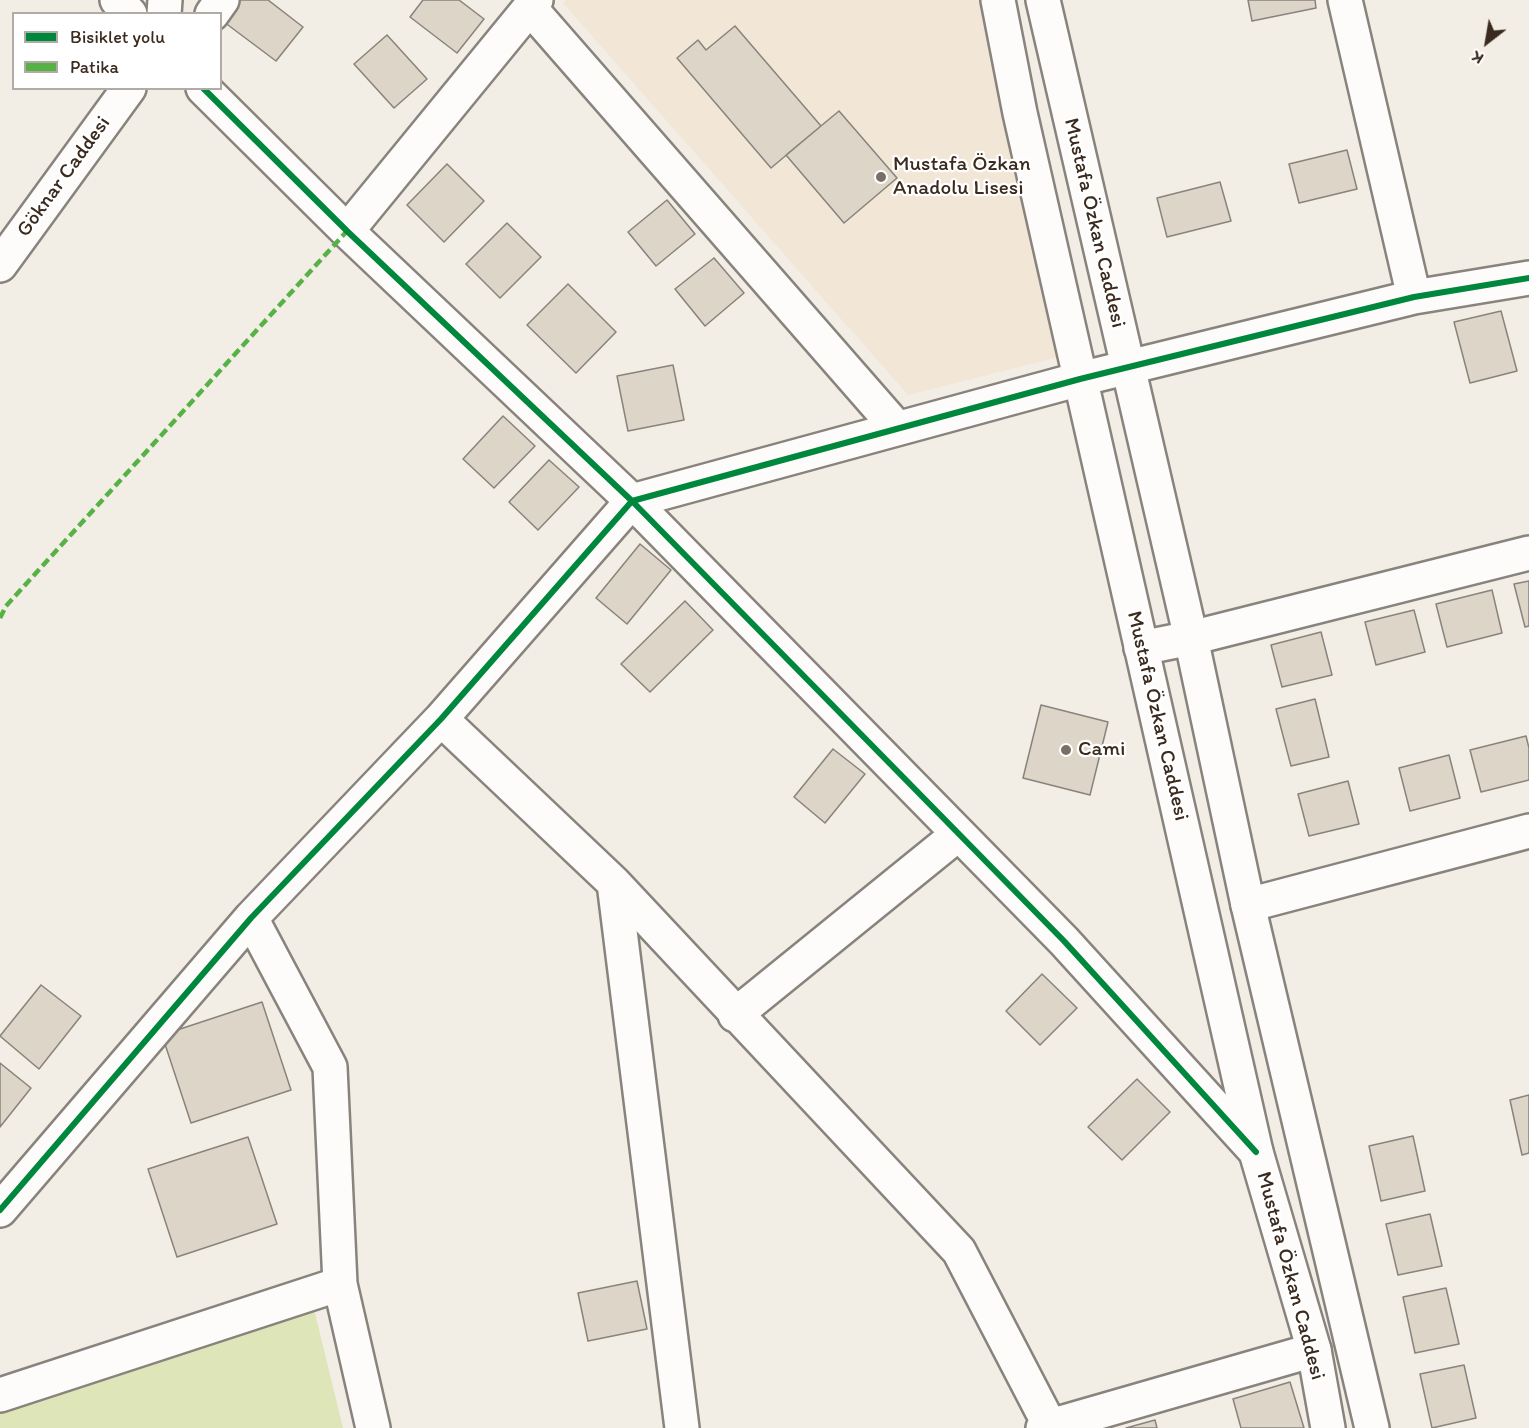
<!DOCTYPE html>
<html>
<head>
<meta charset="utf-8">
<style>
	body { margin:0 }
	#map { position:relative; width:1529px; height:1428px; overflow:hidden; background:#f2ede5; font-family:Itim,sans-serif }
	canvas { display:block }
	.legend { position:absolute; left:12px; top:12px; width:210px; height:78px; box-sizing:border-box; background:#fff; border:2px solid #b1aaa5; margin:0; padding:8px 10px; list-style:none; font-size:18px; color:#3b2a1e }
	.legend li { display:flex; align-items:center; gap:12px; height:30px }
	.legend b { width:30px; border:2px solid #b1aaa5 }
	.north { position:absolute; left:1457px; top:12px; width:60px; height:60px; -webkit-text-stroke:4px #fff; paint-order:stroke; rotate:211deg; font-size:16px; font-weight:700; line-height:24px; text-align:center; color:#3b2a1e }
	.north::after { content:''; display:block; margin:auto; width:21px; height:27px; background:#3b2a1e; clip-path:polygon(50% 0,100% 100%,50% 72%,0 100%) }
</style>
</head>
<body>
<div id="map">
<canvas width="1529" height="1428"></canvas>
<ul class="legend">
<li><b style="height:8px;background:#00873e"></b>Bisiklet yolu</li>
<li><b style="height:8px;background:#57b245"></b>Patika</li>
</ul>
<div class="north">K</div>
</div>
<script>
const ctx = document.querySelector('canvas').getContext('2d');
ctx.lineJoin = 'round';
function fill(path, color) {
  ctx.fillStyle = color;
  ctx.fill(path, 'evenodd');
}
function poly(rows) {
  const path = new Path2D();
  for (const r of rows) {
    path.moveTo(r[0], r[1]);
    for (let i = 2; i < r.length; i += 2) path.lineTo(r[i], r[i + 1]);
  }
  return path;
}
function trace(path, color, width, dash) {
  ctx.strokeStyle = color;
  ctx.lineWidth = width;
  ctx.lineCap = dash ? 'butt' : 'round';
  ctx.setLineDash(dash || []);
  ctx.stroke(path);
}
function drawText(font, color, halo, rows, align = 'center') {
  ctx.font = font + ' Itim,sans-serif';
  ctx.lineWidth = 4.5;
  ctx.setLineDash([]);
  ctx.textBaseline = 'middle';
  ctx.strokeStyle = halo;
  ctx.fillStyle = color;
  for (const [text, x, y, turn = 0] of rows) {
    ctx.save();
    ctx.translate(x, y);
    ctx.rotate((+turn || 0) * Math.PI / 180);
    ctx.textAlign = isNaN(turn) ? turn : align;
    if (halo) ctx.strokeText(text, 0, 0);
    ctx.fillText(text, 0, 0);
    ctx.restore();
  }
}
fill(poly([
	[566,0,1005,0,1086,350,908,395,563,3]
]), '#f2e7d6');
fill(poly([
	[312,1301,343,1428,0,1428,0,1403]
]), '#dee5b8');
const building = poly([
	[232,0,268,0,303,27,276,61,220,19,232,0],
	[423,0,459,0,484,19,457,53,410,17,423,0],
	[1248,0,1315,0,1316,8,1252,21,1248,0],
	[735,26,821,126,771,168,677,58,698,40,706,50,735,26],
	[387,35,427,79,394,108,354,64,387,35],
	[839,111,897,178,844,223,786,155,839,111],
	[1347,150,1357,189,1299,203,1289,164,1347,150],
	[447,164,484,201,444,242,407,205,447,164],
	[1220,182,1231,221,1167,237,1157,198,1220,182],
	[667,200,695,234,656,266,628,232,667,200],
	[507,223,541,257,500,298,466,264,507,223],
	[714,258,744,293,705,326,675,289,714,258],
	[568,284,616,332,576,373,527,325,568,284],
	[1501,311,1517,371,1470,383,1454,322,1501,311],
	[673,365,684,420,628,431,617,376,673,365],
	[503,416,535,446,494,488,463,459,503,416],
	[549,460,579,487,538,530,509,502,549,460],
	[640,544,671,570,627,624,596,598,640,544],
	[1529,581,1529,626,1525,627,1514,584,1529,581],
	[1492,590,1502,633,1447,647,1436,604,1492,590],
	[685,601,713,630,650,692,621,664,685,601],
	[1414,610,1425,652,1376,665,1365,622,1414,610],
	[1321,632,1332,675,1282,687,1271,645,1321,632],
	[1315,699,1329,757,1291,766,1276,709,1315,699],
	[1041,705,1108,722,1090,795,1023,778,1041,705],
	[1526,736,1529,748,1529,780,1481,792,1470,750,1526,736],
	[833,749,865,774,825,823,794,797,833,749],
	[1449,755,1460,798,1410,811,1399,768,1449,755],
	[1348,781,1359,824,1309,836,1298,794,1348,781],
	[1042,974,1077,1008,1040,1045,1006,1011,1042,974],
	[41,985,81,1016,39,1069,0,1036,41,985],
	[262,1002,291,1090,191,1123,162,1035,262,1002],
	[0,1063,31,1088,0,1127,0,1063],
	[1137,1079,1170,1112,1122,1160,1088,1127,1137,1079],
	[1529,1095,1529,1153,1522,1155,1510,1100,1529,1095],
	[1413,1136,1425,1191,1381,1201,1369,1146,1413,1136],
	[248,1137,277,1224,177,1257,148,1169,248,1137],
	[1430,1214,1442,1266,1398,1275,1386,1224,1430,1214],
	[637,1281,647,1329,588,1341,578,1293,637,1281],
	[1446,1288,1459,1344,1415,1353,1403,1297,1446,1288],
	[1464,1365,1476,1418,1432,1428,1420,1374,1464,1365],
	[1290,1382,1304,1428,1241,1428,1233,1399,1290,1382],
	[1155,1420,1157,1428,1126,1428,1155,1420]
]);
fill(building, '#ddd5c8');
trace(building, '#88837c', 1.5);
const minor = poly([
	[117,0,130,14],
	[1345,0,1414,297],
	[530,8,897,428],
	[203,88,347,231,632,501,1064,941,1256,1152],
	[347,231,536,0],
	[1141,648,1191,638,1529,553],
	[441,719,614,883,682,1428],
	[614,883,959,1251,1050,1426],
	[1248,905,1529,831],
	[251,918,330,1067,340,1284,373,1428],
	[735,1015,957,835],
	[0,1210,251,918,441,719,632,501,1080,379,1414,297,1529,278],
	[0,1395,340,1284],
	[1043,1428,1314,1350]
]);
const major = poly([
	[998,0,1020,113,1256,1152,1314,1350,1328,1428],
	[1043,0,1191,638,1248,905,1372,1428],
	[164,14,165,0],
	[212,14,222,0],
	[0,265,129,88]
]);
trace(minor, '#88837c', 38);
trace(major, '#88837c', 38);
trace(minor, '#fdfcfb', 33);
trace(major, '#fdfcfb', 33);
trace(poly([
	[0,618,6,606,347,231]
]), '#57b245', 4.5, [9, 4.5]);
trace(poly([
	[203,88,347,231,632,501,1064,941,1256,1152],
	[0,1210,251,918,441,719,632,501,1080,379,1414,297,1529,278]
]), '#00873e', 6);
for (const [x, y, r, color] of [
	[881,177,6,"#7b6e64"],
	[1066,750,6,"#7b6e64"]
]) {
  const dot = new Path2D();
  dot.arc(x, y, r, 0, 2 * Math.PI);
  ctx.fillStyle = color;
  ctx.fill(dot);
  trace(dot, '#fff', 2);
}
drawText('21px', '#3b2a1e', '#fff', [
	["Mustafa Özkan",893,165],
	["Anadolu Lisesi",893,189],
	["Cami",1078,750]
], 'left');
drawText('21px', '#3b2a1e', '#fff', [
	["Göknar Caddesi",64,177,-54],
	["Mustafa Özkan Caddesi",1094,223,77],
	["Mustafa Özkan Caddesi",1157,716,77],
	["Mustafa Özkan Caddesi",1290,1276,75]
]);
</script>
</body>
</html>
